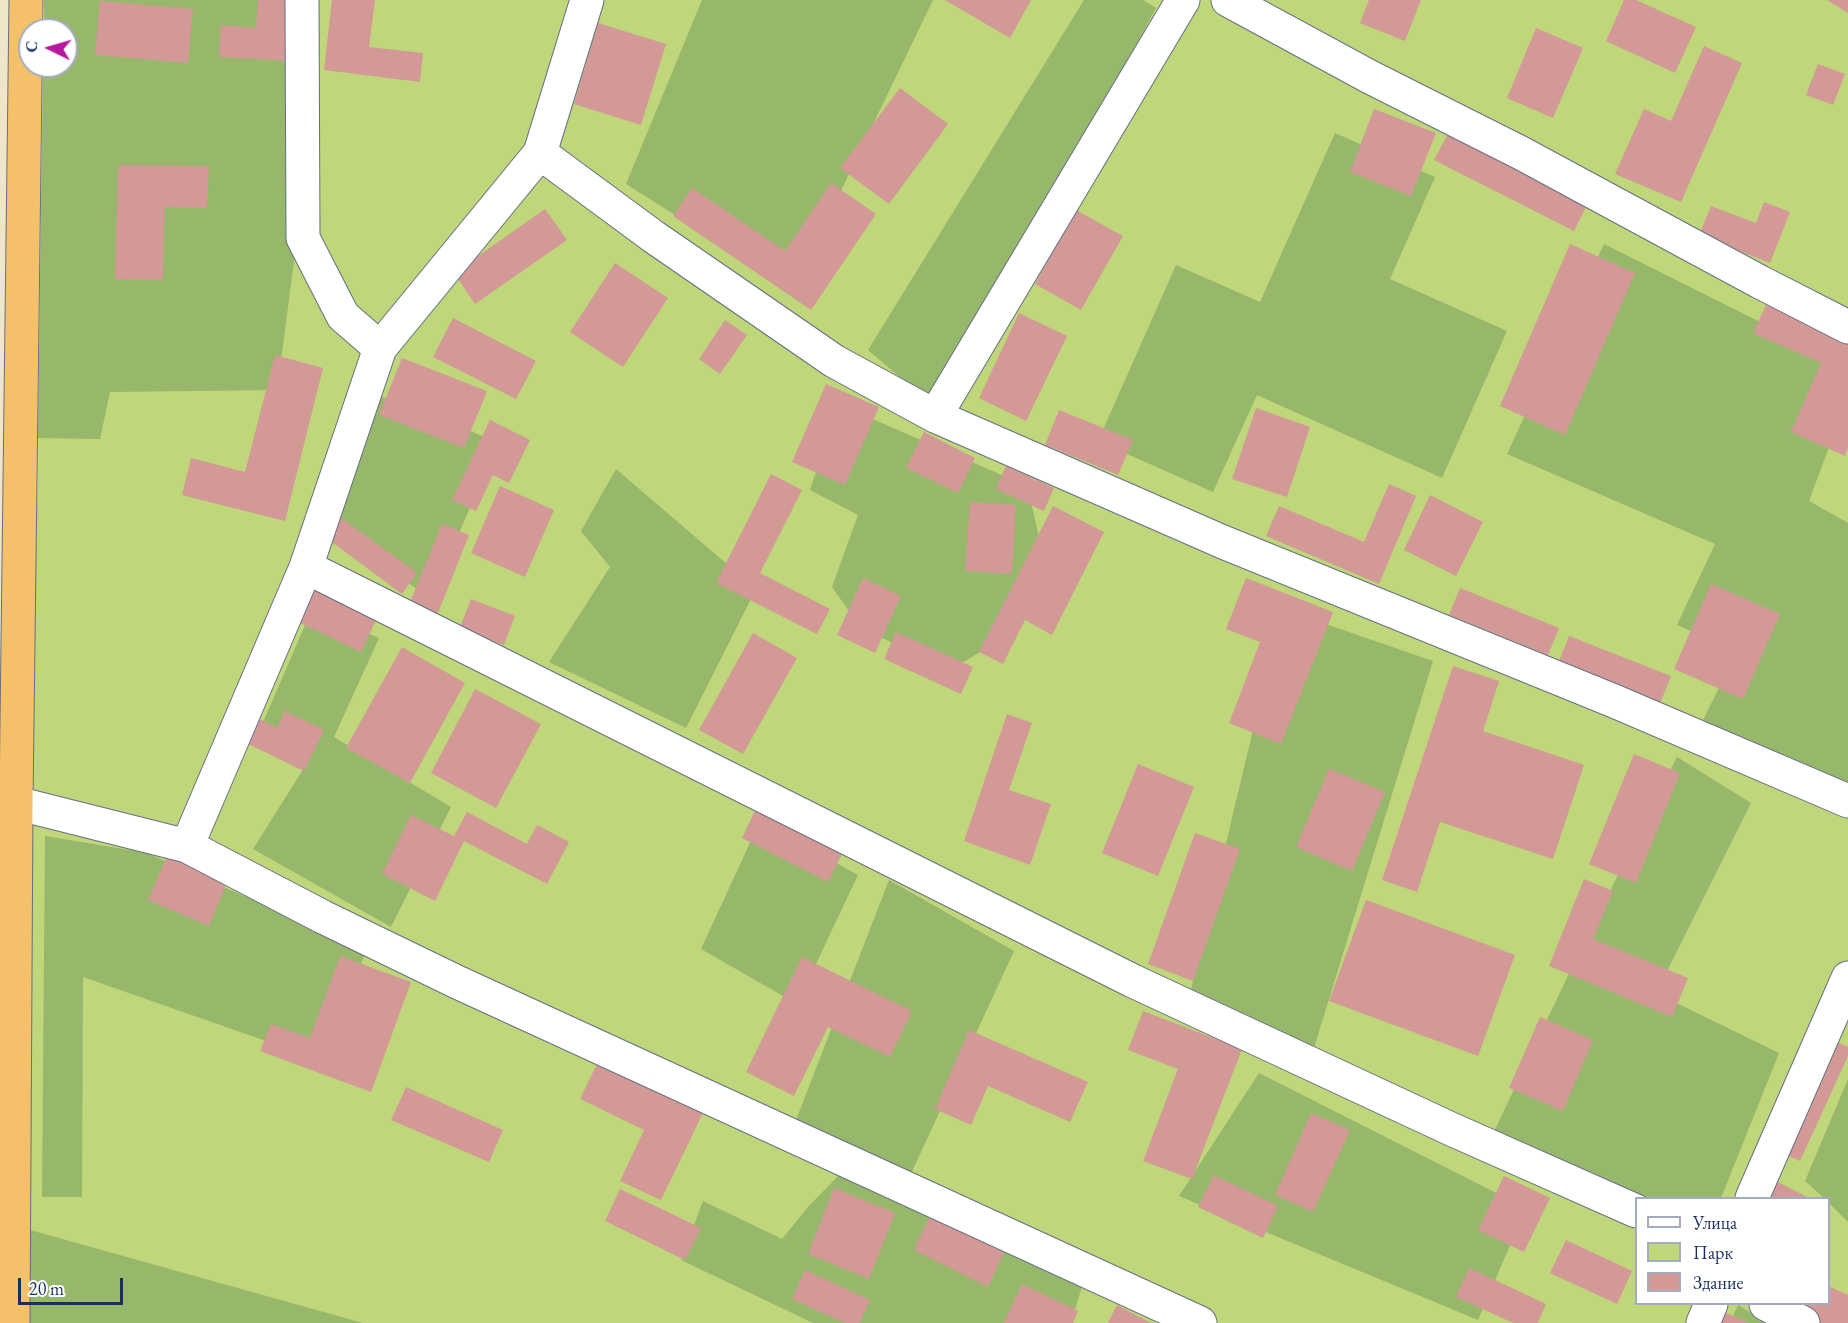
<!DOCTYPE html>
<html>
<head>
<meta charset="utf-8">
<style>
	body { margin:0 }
	#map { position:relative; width:1848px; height:1323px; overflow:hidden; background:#efe6ca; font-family:"EB Garamond",serif }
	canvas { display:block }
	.legend { position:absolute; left:1635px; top:1197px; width:195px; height:108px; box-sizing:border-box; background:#fff; border:2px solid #a4acbf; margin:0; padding:8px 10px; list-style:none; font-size:18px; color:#1b2f5e }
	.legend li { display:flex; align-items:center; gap:12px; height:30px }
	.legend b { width:30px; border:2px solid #a4acbf }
	.north { position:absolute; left:18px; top:18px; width:60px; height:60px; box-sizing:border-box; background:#fff; border:2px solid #a4acbf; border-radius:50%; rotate:275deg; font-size:16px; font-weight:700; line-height:24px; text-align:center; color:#1b2f5e }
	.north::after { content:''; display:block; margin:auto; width:21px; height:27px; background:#b5179e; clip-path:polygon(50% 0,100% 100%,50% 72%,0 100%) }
	.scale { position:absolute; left:18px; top:1278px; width:105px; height:27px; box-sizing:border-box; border:3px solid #1b2f5e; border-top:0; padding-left:8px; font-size:18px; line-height:21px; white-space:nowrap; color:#1b2f5e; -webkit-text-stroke:4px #fff; paint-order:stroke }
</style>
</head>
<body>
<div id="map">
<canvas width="1848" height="1323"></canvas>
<ul class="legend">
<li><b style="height:8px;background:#fff"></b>Улица</li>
<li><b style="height:16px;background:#bfd67a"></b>Парк</li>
<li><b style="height:16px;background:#d29997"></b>Здание</li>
</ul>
<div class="north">С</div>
<div class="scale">20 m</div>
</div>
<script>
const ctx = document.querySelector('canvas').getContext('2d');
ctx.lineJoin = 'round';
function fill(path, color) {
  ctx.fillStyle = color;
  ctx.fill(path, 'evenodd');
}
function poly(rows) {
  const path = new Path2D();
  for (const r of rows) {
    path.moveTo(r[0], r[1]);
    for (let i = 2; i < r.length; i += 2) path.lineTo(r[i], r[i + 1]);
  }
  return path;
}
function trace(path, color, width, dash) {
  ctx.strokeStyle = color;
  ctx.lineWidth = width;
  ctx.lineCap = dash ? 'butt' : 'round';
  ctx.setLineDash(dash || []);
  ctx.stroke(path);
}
fill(poly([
	[44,0,1848,0,1848,1323,23,1323,23,948,38,476,43,66,66,66,66,30,44,30],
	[1636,1198,1828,1198,1828,1304,1636,1304]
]), '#bfd67a');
fill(poly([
	[44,0,288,0,295,254,277,390,110,392,100,439,38,438,43,66,66,66,66,30,44,30],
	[702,0,933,0,808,259,797,292,626,184],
	[1084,0,1143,0,1156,8,1022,255,928,401,868,350],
	[1335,133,1435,177,1390,279,1507,331,1442,478,1257,395,1213,492,1098,441,1176,265,1260,302],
	[1604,244,1848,366,1848,396,1809,501,1848,523,1848,791,1703,720,1737,652,1677,625,1715,544,1507,454],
	[373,393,498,442,431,599,320,520],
	[838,404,1027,486,1046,566,1002,639,950,670,861,628,832,587,858,515,810,490],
	[616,469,756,589,686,728,549,662,610,567,581,531],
	[312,609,379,638,334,737,451,807,391,927,253,849,304,768,258,734],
	[1282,609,1433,661,1313,1051,1188,1002],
	[1677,757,1751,803,1656,993,1779,1053,1721,1198,1636,1198,1490,1140,1575,961],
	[760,821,858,875,797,1004,701,949],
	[45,836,147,853,366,950,326,1062,83,977,82,1197,42,1197],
	[889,880,1014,951,909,1178,796,1120],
	[1259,1073,1526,1208,1478,1320,1179,1196],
	[1848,1079,1848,1222,1829,1203,1828,1198,1824,1198,1805,1181],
	[849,1165,1084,1280,1071,1323,813,1323,681,1260,703,1201,782,1239,808,1207],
	[23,1228,363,1323,23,1323],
	[1738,1305,1768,1323,1730,1323]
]), '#97b76a');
fill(poly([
	[258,0,292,0,289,61,219,57,221,25,256,28],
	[332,0,375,0,369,47,423,53,420,82,324,70],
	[945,0,1031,0,1010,38],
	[1369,0,1421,0,1405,41,1360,23],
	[1624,0,1636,0,1696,27,1675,73,1606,41],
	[1827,0,1848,0,1848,13],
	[100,1,193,9,188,63,95,55],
	[598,23,666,44,641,125,574,104],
	[1536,28,1583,48,1553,118,1507,98],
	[1704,46,1742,63,1681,202,1615,174,1644,109,1671,121],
	[1818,64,1845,74,1833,105,1806,95],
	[900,88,948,124,889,204,840,168],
	[1374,109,1436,133,1411,196,1350,172],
	[1449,132,1588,203,1574,231,1434,160],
	[118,165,209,166,207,208,165,207,163,280,115,279],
	[831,183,876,214,811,310,673,216,692,188,785,251],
	[1764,202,1790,212,1770,263,1699,235,1711,206,1756,223],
	[545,209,567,240,475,304,454,273],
	[1076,210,1123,236,1081,310,1035,284],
	[1570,244,1635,273,1565,435,1500,406],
	[615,263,668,298,623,367,570,332],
	[1766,305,1848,341,1848,448,1845,456,1791,432,1821,363,1753,333],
	[1019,313,1067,336,1026,421,979,398],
	[453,318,536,361,516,399,433,357],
	[725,320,747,335,720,374,699,359],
	[275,355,323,368,285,521,182,495,191,458,245,472],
	[402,358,487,391,464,448,379,415],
	[826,384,879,407,845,485,792,462],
	[1256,408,1310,427,1287,497,1232,479],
	[1059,410,1133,440,1118,475,1045,445],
	[490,420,530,440,509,483,493,475,476,511,452,500],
	[924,432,975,458,958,493,906,468],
	[1006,466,1054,488,1044,511,996,489],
	[771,474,802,490,760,573,830,609,817,634,716,583],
	[1389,484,1416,496,1379,584,1266,536,1279,506,1364,542],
	[500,486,554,510,525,577,471,553],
	[1430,495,1483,522,1456,576,1404,550],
	[970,502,1016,505,1012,574,965,571],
	[1053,506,1104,532,1052,635,1025,620,1003,664,979,652],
	[340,517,417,573,402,594,325,537],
	[442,524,469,535,436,618,408,607],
	[863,578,901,596,875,653,837,635],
	[1246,578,1333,612,1281,744,1229,723,1260,642,1226,629],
	[304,583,377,618,361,652,288,617],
	[1711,584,1780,614,1743,699,1674,669],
	[1460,588,1559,628,1548,655,1449,615],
	[471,599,515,616,504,645,460,628],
	[896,632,973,667,961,694,884,659],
	[753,633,797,658,743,754,699,730],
	[1569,636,1671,676,1659,706,1557,666],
	[402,647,465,683,410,783,346,748],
	[1453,666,1499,681,1483,731,1584,765,1553,859,1440,822,1417,892,1382,880],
	[475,689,541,724,496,808,431,773],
	[285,711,324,730,304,771,244,742,256,717,277,728],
	[1007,714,1032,723,1009,790,1051,804,1030,865,964,841],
	[1634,754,1680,773,1636,883,1589,864],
	[1138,764,1194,787,1158,876,1102,853],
	[1329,769,1385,792,1352,871,1296,847],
	[757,806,844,850,828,882,742,838],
	[467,812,527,844,537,825,569,842,547,884,464,841,435,901,382,874,411,815,454,836],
	[1195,833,1240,849,1193,981,1148,964],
	[168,854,228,880,209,926,148,900],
	[1584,879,1613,891,1593,939,1688,978,1672,1017,1549,966],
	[1366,900,1515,955,1478,1056,1329,1001],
	[340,956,411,982,371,1092,260,1051,271,1024,310,1038],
	[802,957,912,1011,890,1057,828,1027,794,1096,746,1072],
	[1143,1011,1242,1049,1192,1179,1143,1161,1178,1069,1128,1050],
	[1540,1017,1593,1040,1563,1111,1509,1088],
	[969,1030,1088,1082,1070,1122,988,1086,971,1125,935,1109],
	[1826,1037,1848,1047,1848,1056,1800,1161,1775,1150],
	[598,1062,703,1113,661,1200,620,1181,644,1130,580,1099],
	[406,1087,503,1130,489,1162,391,1120],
	[1311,1113,1350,1130,1313,1212,1275,1195],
	[1214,1175,1278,1206,1263,1238,1198,1207],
	[1504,1176,1550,1198,1524,1252,1478,1230],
	[1778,1182,1809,1198,1769,1198],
	[834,1188,895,1213,869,1279,808,1254],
	[620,1189,701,1228,685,1260,605,1221],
	[931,1214,1005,1251,988,1287,914,1250],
	[1566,1240,1632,1271,1617,1304,1550,1273],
	[1469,1268,1546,1304,1538,1323,1513,1323,1456,1297],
	[805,1270,870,1300,860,1323,845,1323,792,1299],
	[1022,1284,1078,1311,1073,1323,1004,1323],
	[1828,1286,1848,1295,1848,1323,1818,1323,1797,1304,1828,1304],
	[1117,1305,1151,1323,1108,1323],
	[1716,1308,1749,1323,1709,1323]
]), '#d29997');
const minor = poly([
	[1228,0,1370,77,1521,153,1760,282,1848,327],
	[540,153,587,0],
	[380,348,540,153,654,237,834,361,935,416,1223,542,1614,701,1848,801],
	[935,416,1183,0],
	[306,567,1133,981,1451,1129,1636,1211],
	[16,803,187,846,306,567,380,348,343,316,303,238,302,0],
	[187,846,323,917,457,982,1200,1323],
	[1752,1198,1848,978],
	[1766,1304,1803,1323],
	[1703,1323,1711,1304]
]);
const highway = poly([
	[13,1323,16,803,26,0]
]);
trace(minor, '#656f84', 35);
trace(highway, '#656f84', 35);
trace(minor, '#fff', 33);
trace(highway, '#f4c16a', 33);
</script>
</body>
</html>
